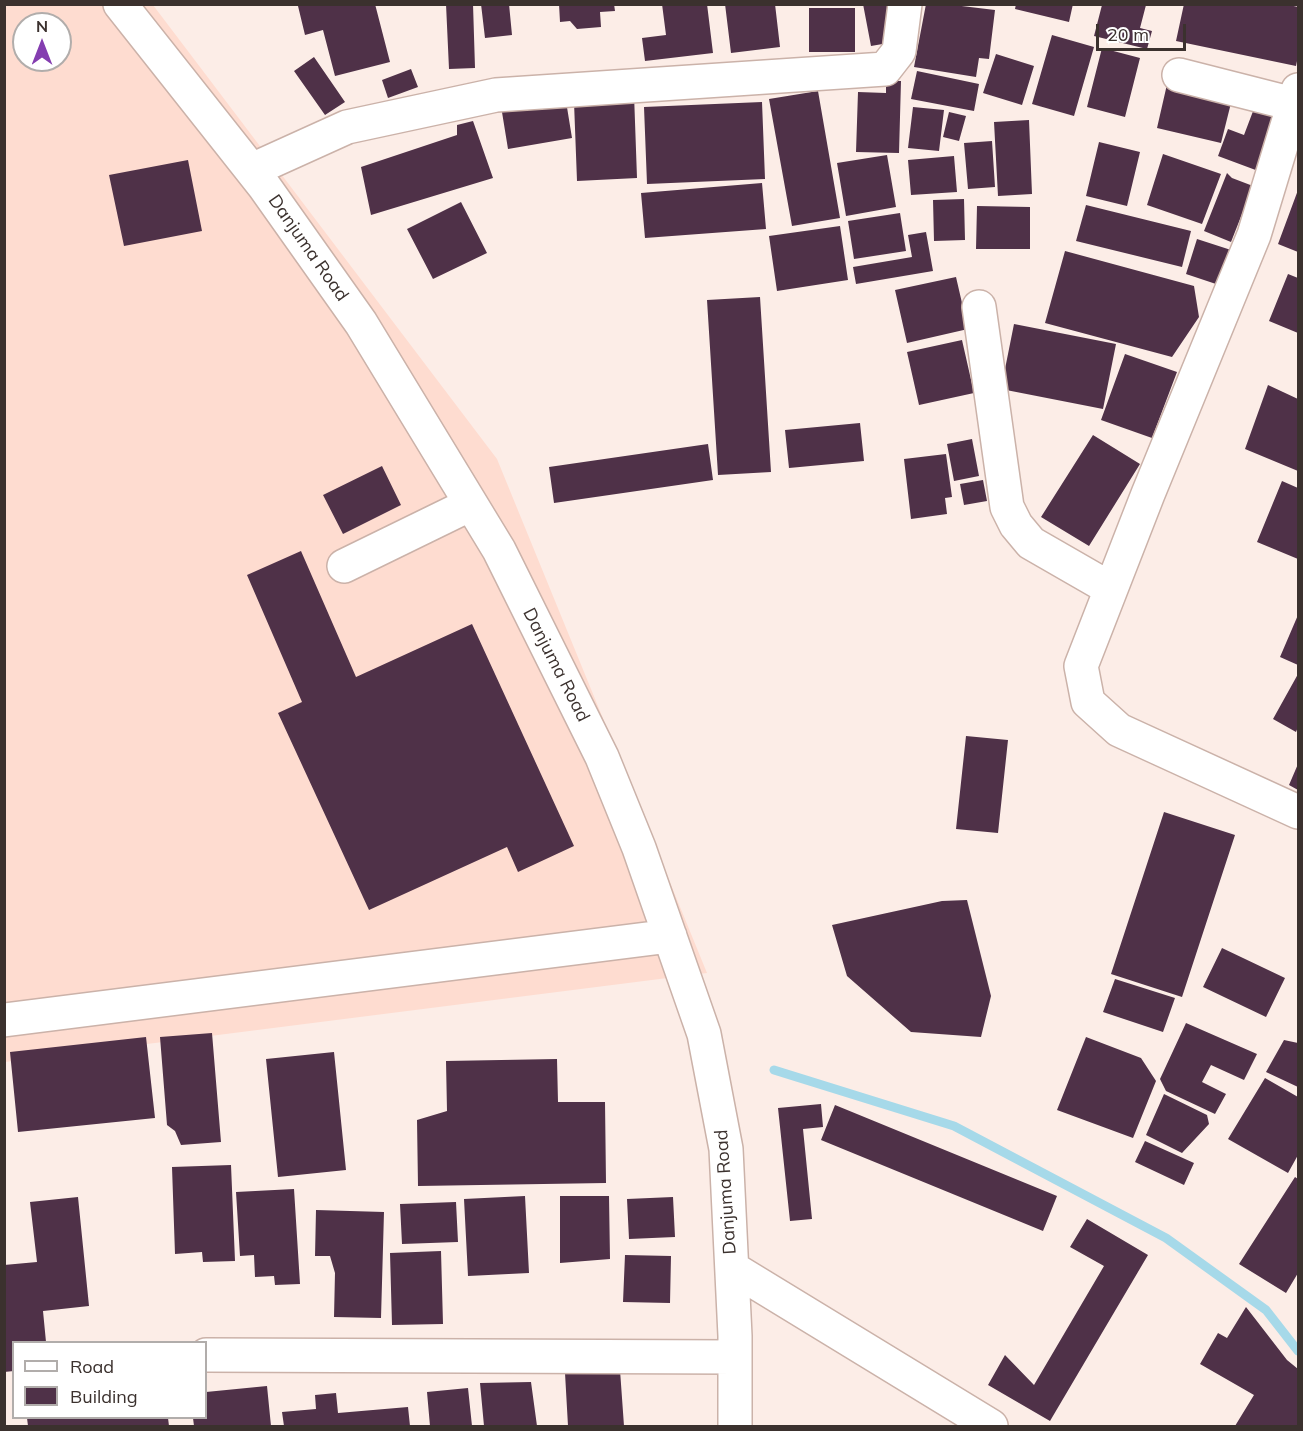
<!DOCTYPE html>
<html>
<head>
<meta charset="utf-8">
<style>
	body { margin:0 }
	#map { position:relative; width:1303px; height:1431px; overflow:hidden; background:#fcede7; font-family:Mulish,sans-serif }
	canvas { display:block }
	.frame { position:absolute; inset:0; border:6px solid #3b312e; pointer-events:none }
	.legend { position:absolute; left:12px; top:1341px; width:195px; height:78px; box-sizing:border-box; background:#fff; border:2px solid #b1adab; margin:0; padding:8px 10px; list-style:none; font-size:18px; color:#3b312e }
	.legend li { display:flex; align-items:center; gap:12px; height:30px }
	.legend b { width:30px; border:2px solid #b1adab }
	.north { position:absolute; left:12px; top:12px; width:60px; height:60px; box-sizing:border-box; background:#fff; border:2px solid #b1adab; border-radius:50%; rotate:0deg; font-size:16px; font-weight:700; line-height:24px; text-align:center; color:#3b312e }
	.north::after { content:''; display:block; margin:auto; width:21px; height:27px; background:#843db0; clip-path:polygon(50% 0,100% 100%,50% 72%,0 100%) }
	.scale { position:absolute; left:1096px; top:24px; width:90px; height:27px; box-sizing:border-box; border:3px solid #3b312e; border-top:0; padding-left:8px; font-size:18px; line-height:21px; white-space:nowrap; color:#3b312e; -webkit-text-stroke:4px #fff; paint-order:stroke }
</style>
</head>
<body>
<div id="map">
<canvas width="1303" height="1431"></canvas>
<div class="frame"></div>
<ul class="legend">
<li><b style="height:8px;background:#fff"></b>Road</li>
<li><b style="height:16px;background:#4f3148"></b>Building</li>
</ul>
<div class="north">N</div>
<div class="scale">20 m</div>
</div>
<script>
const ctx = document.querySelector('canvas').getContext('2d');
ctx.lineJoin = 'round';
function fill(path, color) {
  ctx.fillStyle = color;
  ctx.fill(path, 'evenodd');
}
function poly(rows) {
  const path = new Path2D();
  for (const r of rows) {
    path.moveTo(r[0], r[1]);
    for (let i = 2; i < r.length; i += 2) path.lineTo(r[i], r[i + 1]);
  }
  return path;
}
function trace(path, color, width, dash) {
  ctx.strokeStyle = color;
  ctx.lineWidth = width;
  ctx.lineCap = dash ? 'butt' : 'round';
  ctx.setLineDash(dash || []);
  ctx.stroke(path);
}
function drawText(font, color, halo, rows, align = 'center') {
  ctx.font = font + ' Mulish,sans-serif';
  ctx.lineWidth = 6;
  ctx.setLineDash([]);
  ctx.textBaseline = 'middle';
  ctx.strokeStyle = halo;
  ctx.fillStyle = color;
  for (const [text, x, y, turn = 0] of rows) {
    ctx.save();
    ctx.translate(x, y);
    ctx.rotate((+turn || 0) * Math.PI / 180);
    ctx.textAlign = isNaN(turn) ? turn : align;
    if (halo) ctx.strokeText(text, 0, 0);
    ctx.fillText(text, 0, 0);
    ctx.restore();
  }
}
fill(poly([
	[4,5,153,5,497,459,707,973,5,1062],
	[24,24,60,24,60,60,24,60]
]), '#fedcd0');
trace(poly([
	[774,1070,954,1126,1166,1238,1266,1310,1298,1351]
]), '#a6d9e9', 9);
fill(poly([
	[305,4,375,4,390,62,335,76,323,30,305,35,298,6],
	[446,4,473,4,475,68,449,69],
	[481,4,509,4,512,35,485,38],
	[559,4,614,4,615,11,600,12,601,27,577,29,570,21,560,22],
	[662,4,707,4,713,53,645,61,642,38,666,35],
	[725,4,775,4,780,47,731,53],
	[863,4,896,4,894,42,871,46],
	[926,4,945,4,995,10,989,59,979,58,976,77,914,67],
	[1016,4,1073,4,1069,22,1015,9],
	[1184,4,1285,4,1298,7,1298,56,1296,66,1176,41],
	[1102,5,1146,5,1140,28,1152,31,1147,49,1094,36],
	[809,8,855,8,855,52,809,52],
	[1052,35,1094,47,1074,116,1032,104],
	[1102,48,1140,58,1125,117,1087,107],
	[996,54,1034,66,1022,105,983,93],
	[314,57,345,102,325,115,294,71],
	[411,69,418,87,388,98,382,80],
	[917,71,979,84,974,111,911,99],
	[1168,80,1233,95,1221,143,1157,128],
	[886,81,901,81,899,153,856,152,858,92,886,93],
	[818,91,840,218,792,226,769,99],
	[634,94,637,178,577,181,574,102],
	[565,95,572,138,508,149,501,106],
	[762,102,765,179,647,184,644,107],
	[1255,106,1282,116,1261,172,1218,156,1228,129,1244,135],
	[913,107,944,110,939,151,908,148],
	[949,112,966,116,959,141,943,137],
	[1029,120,1032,194,998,196,994,122],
	[473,121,493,178,371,215,361,167,457,135,457,125],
	[992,141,995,187,968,189,964,143],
	[1099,142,1140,152,1127,206,1086,196],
	[1163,154,1221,174,1202,224,1147,205],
	[887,155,896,207,846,216,837,163],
	[954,156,957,192,911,195,908,160],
	[188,160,202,231,124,246,109,175],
	[1227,173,1232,178,1253,186,1231,242,1204,231],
	[762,183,766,229,645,238,641,193],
	[1298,190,1298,252,1278,244],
	[964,199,965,240,934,241,933,200],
	[461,202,487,253,433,279,407,229],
	[1086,205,1191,231,1182,267,1076,241],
	[977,206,1030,207,1030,249,976,249],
	[900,213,906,251,854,259,848,221],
	[840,226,848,280,777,291,769,236],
	[926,232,933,271,856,284,853,267,912,257,908,235],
	[1197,239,1231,250,1219,285,1186,274],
	[1065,251,1194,286,1199,317,1172,357,1045,323],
	[1288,274,1298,278,1298,333,1269,321],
	[956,277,968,329,907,343,895,290],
	[760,297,771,472,718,475,707,300],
	[1014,324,1116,344,1103,409,1001,389],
	[962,340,974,393,919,405,907,352],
	[1125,354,1177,372,1152,438,1101,420],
	[1268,385,1298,399,1298,471,1245,449],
	[860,423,864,461,789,468,785,430],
	[1093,435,1140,464,1089,546,1041,517],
	[972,439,979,476,954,481,947,444],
	[708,444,713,480,554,503,549,467],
	[946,454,952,497,945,498,947,514,911,519,904,459],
	[382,466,401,505,343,534,323,495],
	[983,480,987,501,964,505,960,484],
	[1282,481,1298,488,1298,559,1257,542],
	[301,551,356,677,472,624,574,846,518,872,507,847,369,910,278,713,302,702,247,575],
	[1298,615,1298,665,1280,657],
	[1298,674,1298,727,1296,732,1273,719],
	[966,736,1008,740,998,833,956,829],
	[1298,764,1298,790,1289,785],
	[1164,812,1235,835,1182,997,1111,974],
	[967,900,991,996,981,1037,911,1032,847,976,832,925,942,901],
	[1222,948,1285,978,1266,1017,1203,987],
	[1115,979,1175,998,1163,1032,1103,1012],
	[1186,1023,1257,1054,1244,1080,1211,1065,1202,1082,1226,1094,1215,1114,1166,1091,1160,1079],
	[212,1033,221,1142,181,1145,175,1131,167,1125,160,1037],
	[146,1037,155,1118,18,1132,10,1052],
	[1086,1037,1141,1058,1156,1081,1133,1138,1057,1110],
	[1284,1040,1298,1043,1298,1087,1266,1072],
	[334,1052,346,1170,278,1177,266,1059],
	[557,1059,558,1102,605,1102,606,1183,418,1186,417,1120,447,1111,446,1061],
	[1265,1078,1298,1097,1298,1155,1288,1173,1228,1139],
	[1164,1094,1207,1115,1209,1124,1182,1153,1146,1135],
	[821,1104,823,1127,803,1129,812,1219,790,1221,778,1108],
	[835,1105,1057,1196,1043,1231,821,1140],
	[1145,1141,1194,1163,1184,1185,1135,1162],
	[231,1165,235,1261,203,1262,202,1252,175,1254,172,1167],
	[1295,1177,1298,1179,1298,1273,1286,1293,1239,1264],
	[294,1189,300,1284,275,1285,274,1276,255,1277,254,1255,240,1256,236,1192],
	[525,1196,529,1273,468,1276,464,1199],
	[560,1196,609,1196,610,1259,560,1263],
	[78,1197,89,1306,43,1311,46,1342,14,1342,14,1371,4,1372,4,1265,37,1262,30,1202],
	[673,1197,675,1237,629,1239,627,1199],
	[456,1202,458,1242,402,1244,400,1204],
	[316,1210,384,1212,381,1318,334,1317,335,1273,330,1256,315,1256],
	[1087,1219,1148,1255,1050,1421,988,1385,1005,1355,1034,1385,1104,1266,1070,1247],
	[441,1251,443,1324,392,1325,390,1253],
	[625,1255,671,1256,670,1303,623,1302],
	[1246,1307,1287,1360,1298,1369,1298,1426,1235,1426,1254,1395,1200,1364,1218,1333,1227,1338],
	[620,1370,624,1426,568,1426,565,1373],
	[531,1382,537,1426,484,1426,480,1383],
	[267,1386,271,1426,194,1426,193,1418,206,1418,206,1392],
	[468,1388,472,1426,430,1426,427,1392],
	[336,1393,338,1413,408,1407,410,1426,284,1426,282,1412,316,1409,315,1395],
	[27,1418,168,1418,169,1426,28,1426]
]), '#4f3148');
const minor = poly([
	[120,4,264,186,361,323,499,550,602,757,639,848,704,1034,726,1149,735,1336,735,1426],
	[1179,75,1293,104],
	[1298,90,1254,235,1148,494,1081,666,1088,702,1119,730,1298,812],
	[252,170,347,127,496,95,885,69,899,51,905,4],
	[979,307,1007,507,1016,525,1031,543,1111,589],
	[344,566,471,504],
	[4,1020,670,936],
	[732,1268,991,1426],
	[206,1355,735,1357]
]);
trace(minor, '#cbb2a9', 36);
trace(minor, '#fff', 33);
drawText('18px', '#3b312e', '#fff', [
	["Danjuma Road",308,248,55],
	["Danjuma Road",556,665,63],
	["Danjuma Road",726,1192,-94]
]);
</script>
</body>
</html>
